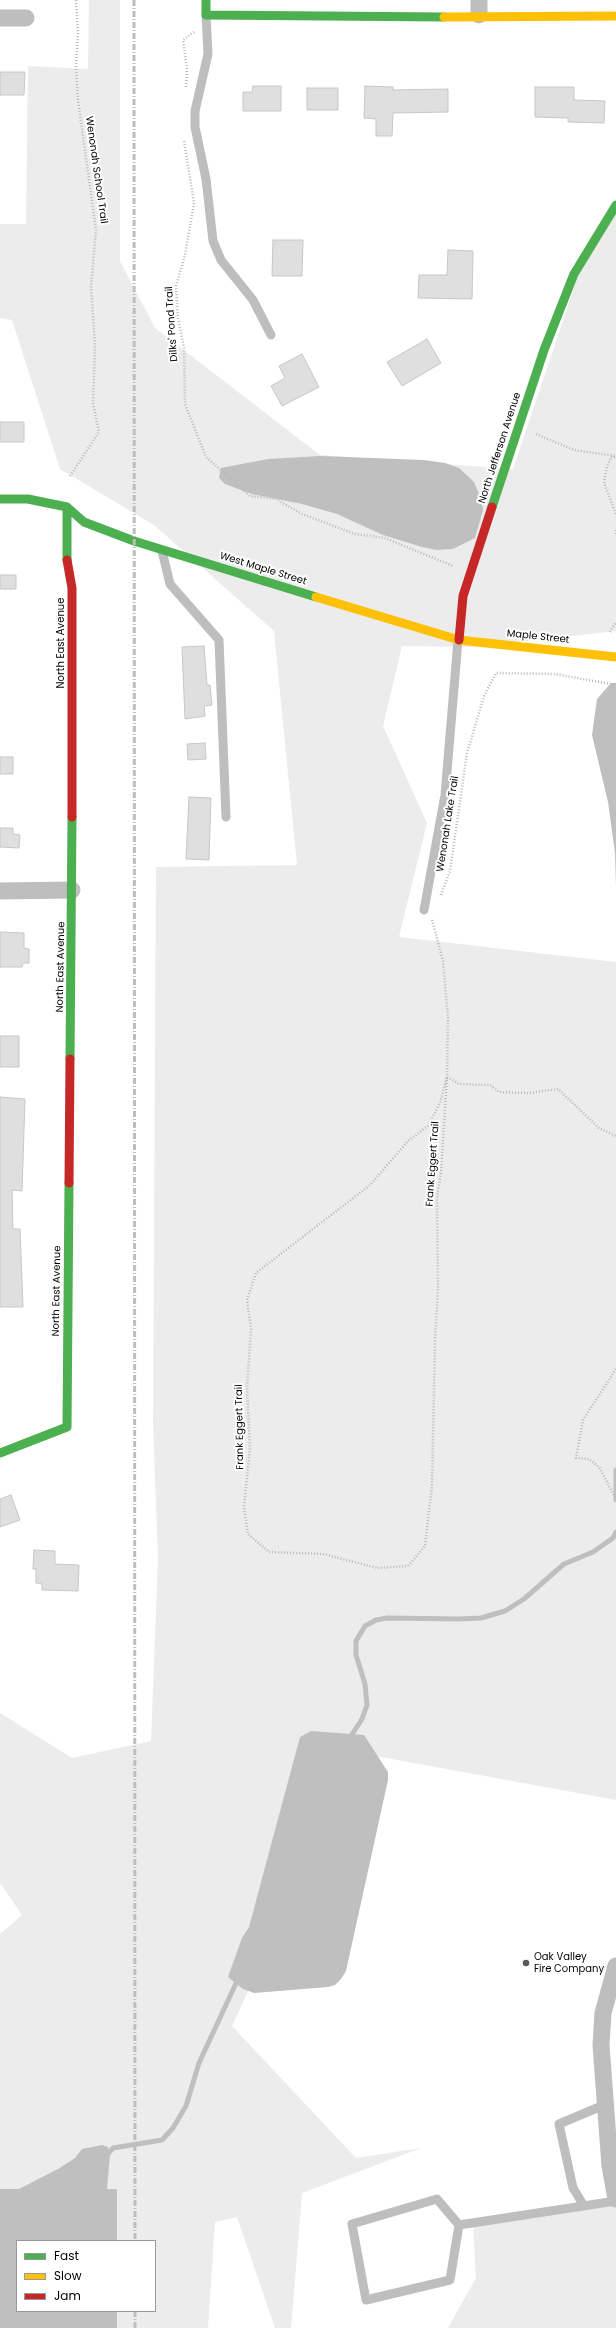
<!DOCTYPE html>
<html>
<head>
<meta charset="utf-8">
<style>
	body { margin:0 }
	#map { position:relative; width:616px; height:2328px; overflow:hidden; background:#fff; font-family:Poppins,sans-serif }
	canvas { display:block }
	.legend { position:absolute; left:16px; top:2240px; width:140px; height:72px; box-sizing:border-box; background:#fff; border:1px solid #999; margin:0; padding:5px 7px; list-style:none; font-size:12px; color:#000 }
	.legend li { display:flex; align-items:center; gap:8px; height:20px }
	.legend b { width:20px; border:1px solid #999 }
</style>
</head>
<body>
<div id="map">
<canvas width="616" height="2328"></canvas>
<ul class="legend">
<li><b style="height:5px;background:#4caf50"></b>Fast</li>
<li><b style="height:5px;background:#ffc107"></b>Slow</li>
<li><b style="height:5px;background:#c62828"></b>Jam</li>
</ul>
</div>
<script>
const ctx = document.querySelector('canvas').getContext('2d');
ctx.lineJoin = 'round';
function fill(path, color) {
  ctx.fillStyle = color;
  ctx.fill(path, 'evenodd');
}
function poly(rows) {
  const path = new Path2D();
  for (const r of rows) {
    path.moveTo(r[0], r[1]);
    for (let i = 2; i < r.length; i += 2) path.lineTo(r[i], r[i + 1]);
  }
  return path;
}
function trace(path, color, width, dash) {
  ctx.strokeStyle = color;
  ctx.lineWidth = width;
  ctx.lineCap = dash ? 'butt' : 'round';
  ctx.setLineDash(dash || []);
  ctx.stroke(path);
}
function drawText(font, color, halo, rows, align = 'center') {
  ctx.font = font + ' Poppins,sans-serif';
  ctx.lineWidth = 4;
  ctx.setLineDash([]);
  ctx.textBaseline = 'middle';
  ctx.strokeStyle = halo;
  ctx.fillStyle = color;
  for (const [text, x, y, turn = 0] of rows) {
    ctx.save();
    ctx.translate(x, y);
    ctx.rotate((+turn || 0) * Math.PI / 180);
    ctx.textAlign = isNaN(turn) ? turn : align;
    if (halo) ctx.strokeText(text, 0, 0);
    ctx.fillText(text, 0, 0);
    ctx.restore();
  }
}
fill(poly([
	[89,0,120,0,120,261,155,328,320,455,513,469,585,255,616,203,616,631,472,647,402,646,383,726,427,823,399,937,616,962,616,1800,359,1753,232,2026,356,2158,421,2148,302,2193,291,2328,275,2328,237,2217,215,2222,208,2328,117,2328,117,2311,155,2311,155,2241,117,2241,117,2189,0,2189,0,1934,22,1915,0,1883,0,1713,72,1758,151,1741,158,1559,153,1421,156,867,297,865,274,631,154,525,60,469,12,320,0,318,0,224,26,224,28,66,88,69],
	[616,2201,616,2328,448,2328,476,2278,473,2225]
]), '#ececec');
fill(poly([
	[320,456,424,460,445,463,459,468,474,482,482,501,483,510,475,538,453,549,437,550,422,547,383,535,337,514,302,504,252,494,225,484,219,478,221,468,268,459],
	[611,683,616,683,616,887,615,853,608,802,592,735,597,699],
	[311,1731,364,1735,388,1772,388,1780,346,1971,341,1979,335,1985,328,1987,254,1993,243,1989,228,1977,242,1938,249,1927,300,1737],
	[102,2145,108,2147,110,2154,107,2189,117,2189,117,2241,17,2241,17,2311,117,2311,117,2328,0,2328,0,2189,19,2189,58,2169,75,2158,82,2149]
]), '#bfbfbf');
trace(poly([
	[616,1470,616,1500],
	[349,1739,362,1719,367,1705,365,1684,356,1655,356,1641,365,1626,376,1620,387,1618,459,1619,481,1618,505,1611,524,1599,564,1564,593,1552,613,1538,616,1532],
	[106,2156,113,2148,162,2140,173,2128,186,2106,199,2063,238,1979]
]), '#bfbfbf', 5);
const building = poly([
	[0,72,25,72,24,95,0,95,0,72],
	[253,86,281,86,281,111,243,111,243,92,252,92,253,86],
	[365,86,393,87,393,90,448,89,448,112,393,113,392,136,376,136,376,119,364,118,365,86],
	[535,87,574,87,574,100,605,101,604,123,568,122,568,118,535,117,535,87],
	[307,88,338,88,338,110,307,110,307,88],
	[273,240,303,240,302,276,272,276,273,240],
	[448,250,473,251,472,299,418,298,419,275,447,275,448,250],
	[427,339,441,363,402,386,387,362,427,339],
	[302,354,319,387,282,406,271,386,285,378,279,366,302,354],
	[0,422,24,422,24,442,0,442,0,422],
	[0,575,16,575,16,589,0,589,0,575],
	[204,646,207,685,210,685,212,705,204,706,205,716,185,719,182,647,204,646],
	[205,743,206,759,188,760,187,744,205,743],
	[0,757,13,757,13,774,0,774,0,757],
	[189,797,211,798,209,860,186,859,189,797],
	[0,828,13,828,13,834,20,835,19,848,0,847,0,828],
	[0,932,24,933,24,948,29,949,29,963,23,963,22,967,0,967,0,932],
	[0,1036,19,1036,19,1067,0,1067,0,1036],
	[0,1097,25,1099,22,1191,12,1190,13,1229,20,1229,23,1307,0,1307,0,1097],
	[11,1495,20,1520,0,1527,0,1499,11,1495],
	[34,1550,55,1551,55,1564,79,1565,78,1591,42,1590,42,1584,36,1583,36,1569,33,1569,34,1550]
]);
fill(building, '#dfdfdf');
trace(building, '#c7c7c7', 1);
trace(poly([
	[186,87,187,68,183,40,194,32],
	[184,141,194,203,185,255,176,286,178,318,184,348,185,404,206,457,250,496,276,499,302,514,355,534,385,538,453,566],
	[536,434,574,450,616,456],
	[615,457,611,457,606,470,604,483,616,514],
	[70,476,99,432,93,403,95,345,91,287,96,230,78,100,76,68,78,34,76,0],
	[616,530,616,536],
	[610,632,616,622],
	[441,895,450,871,467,753,484,696,496,673,555,674,616,685],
	[432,920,443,961,448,1017,447,1077,459,1084,490,1085,499,1092,529,1093,558,1089,599,1128,616,1136],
	[447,1077,441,1172,437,1198,438,1288,435,1340,432,1486,425,1546,408,1566,378,1568,323,1554,269,1552,248,1534,244,1507,250,1448,247,1388,251,1329,247,1300,256,1273,370,1185,408,1141,428,1126,440,1103,447,1077],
	[616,1369,583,1420,576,1458,589,1459,599,1467,616,1499]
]), '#b9b9b9', 2.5, [1, 2]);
trace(poly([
	[206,15,208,54,195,111,195,127,206,179,213,241,221,260,253,300,271,335],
	[162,551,170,584,219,640,226,817],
	[424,910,445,795,458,640],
	[437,2199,459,2225,450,2280,366,2300,352,2224,437,2199],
	[584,2206,573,2188,559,2124,604,2105],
	[459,2225,616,2201]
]), '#bebebe', 9);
trace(poly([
	[479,15,479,0],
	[0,18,26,18],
	[0,891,72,890],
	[616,1966,603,2013,601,2045,610,2166,616,2199]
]), '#bebebe', 17);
trace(poly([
	[206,0,206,15,444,17],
	[0,499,28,499,67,507,84,522,134,541,316,597],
	[67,507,67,560],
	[492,507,544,350,574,274,616,205],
	[70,1059,72,817],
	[0,1453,67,1427,69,1183]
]), '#4caf50', 9);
trace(poly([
	[444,17,616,16],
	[316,597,459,640,616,657]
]), '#ffc107', 9);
trace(poly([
	[67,560,72,588,72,817],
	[459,640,463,596,492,507],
	[69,1183,70,1059]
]), '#c62828', 9);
trace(poly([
	[134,0,135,2241],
	[135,2328,135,2311]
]), '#bebebe', 3, [6, 2, 1, 2]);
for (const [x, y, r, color] of [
	[526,1963,4,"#595959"]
]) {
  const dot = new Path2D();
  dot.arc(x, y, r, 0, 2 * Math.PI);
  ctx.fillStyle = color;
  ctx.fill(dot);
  trace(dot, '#fff', 1.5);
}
drawText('10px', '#000', '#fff', [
	["Wenonah School Trail",96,170,82],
	["Dilks' Pond Trail",172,324,-94],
	["North Jefferson Avenue",500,448,-72],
	["West Maple Street",263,569,17],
	["Maple Street",538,637,6],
	["North East Avenue",61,643,-90],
	["Wenonah Lake Trail",448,824,-81],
	["North East Avenue",61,967,-89],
	["Frank Eggert Trail",433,1164,-86],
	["North East Avenue",57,1291,-89],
	["Frank Eggert Trail",240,1427,-91]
]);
drawText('10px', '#000', '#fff', [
	["Oak Valley",534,1957],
	["Fire Company",534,1969]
], 'left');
</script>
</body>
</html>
